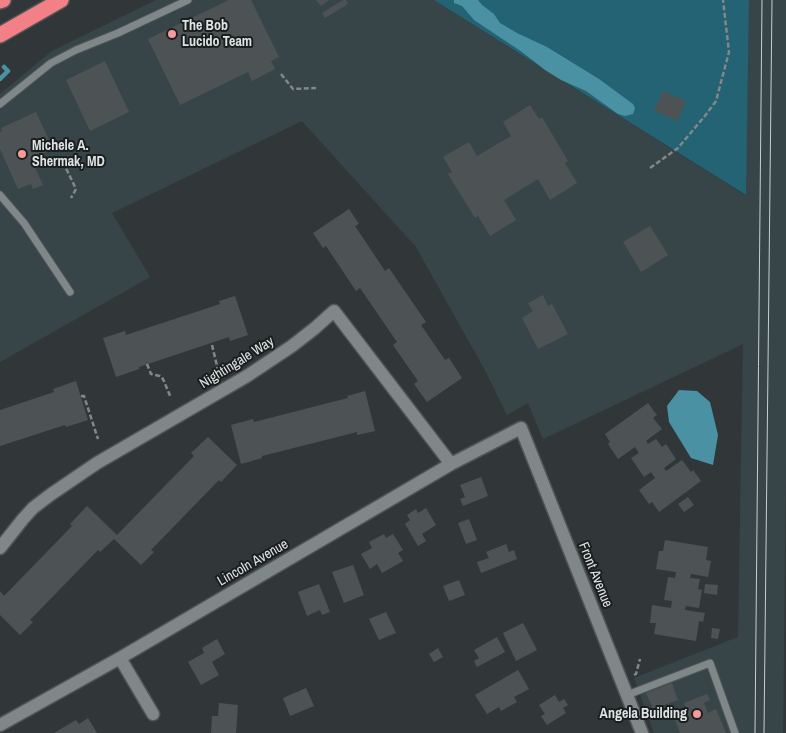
<!DOCTYPE html>
<html>
<head>
<meta charset="utf-8">
<style>
	body { margin:0 }
	canvas { display:block; background:#313739 }
</style>
</head>
<body>
<canvas width="786" height="733"></canvas>
<script>
const ctx = document.querySelector('canvas').getContext('2d');
ctx.lineJoin = 'round';
function fill(path, color) {
  ctx.fillStyle = color;
  ctx.fill(path, 'evenodd');
}
function poly(rows) {
  const path = new Path2D();
  for (const r of rows) {
    path.moveTo(r[0], r[1]);
    for (let i = 2; i < r.length; i += 2) path.lineTo(r[i], r[i + 1]);
  }
  return path;
}
function trace(path, color, width, dash) {
  ctx.strokeStyle = color;
  ctx.lineWidth = width;
  ctx.lineCap = dash ? 'butt' : 'round';
  ctx.setLineDash(dash || []);
  ctx.stroke(path);
}
function drawText(font, color, halo, rows, align = 'center') {
  ctx.font = font + ' "Archivo Narrow",sans-serif';
  ctx.lineWidth = 4;
  ctx.setLineDash([]);
  ctx.textBaseline = 'middle';
  ctx.strokeStyle = halo;
  ctx.fillStyle = color;
  for (const [text, x, y, turn = 0] of rows) {
    ctx.save();
    ctx.translate(x, y);
    ctx.rotate((+turn || 0) * Math.PI / 180);
    ctx.textAlign = isNaN(turn) ? turn : align;
    if (halo) ctx.strokeText(text, 0, 0);
    ctx.fillText(text, 0, 0);
    ctx.restore();
  }
}
fill(poly([
	[156,0,434,0,745,195,749,0,786,0,786,459,783,733,654,733,634,678,738,637,743,344,543,439,528,403,507,415,486,372,416,247,302,121,112,213,150,277,0,362,0,94,52,51]
]), '#384548');
fill(poly([
	[434,0,749,0,746,195]
]), '#236373');
fill(poly([
	[454,0,478,0,482,5,494,14,500,23,517,33,547,47,599,79,633,104,635,108,633,114,625,116,618,114,586,91,561,80,545,70,522,52,474,20,462,6,454,3],
	[679,390,697,391,710,402,718,435,713,465,691,458,669,422,667,406]
]), '#4a91a3');
trace(poly([
	[0,79,8,71,4,67]
]), '#4a91a3', 4.5);
fill(poly([
	[229,0,251,0,279,57,271,61,275,69,252,81,248,72,180,105,148,39],
	[316,0,329,0,321,6],
	[343,0,346,0,348,4,325,18,322,13],
	[105,61,129,112,90,131,66,80],
	[663,91,686,101,677,121,654,111],
	[530,105,539,119,542,117,568,161,565,163,577,183,550,200,538,179,504,200,516,220,490,236,478,216,475,218,448,174,452,172,443,157,469,142,477,156,511,136,503,122],
	[36,112,53,149,31,159,43,185,33,189,31,184,18,189,0,149,0,132,2,130,1,128],
	[349,209,359,224,355,226,385,271,389,268,426,322,421,325,445,360,449,358,462,378,427,402,414,384,418,381,393,345,397,342,360,288,356,291,326,246,323,248,313,233],
	[650,226,668,255,641,272,623,242],
	[543,295,548,306,552,304,568,334,538,349,522,318,533,311,528,303],
	[235,296,248,335,230,341,229,337,139,367,139,369,116,377,103,338,125,331,126,335,220,304,219,301],
	[76,381,88,420,66,427,65,425,0,446,0,410,54,392,53,389],
	[365,391,375,431,357,435,357,432,262,456,262,458,241,464,231,425,253,419,254,422,348,398,347,396],
	[648,403,657,415,653,418,662,429,646,441,648,444,656,439,662,447,666,444,676,459,664,468,666,471,682,460,691,472,693,470,701,481,659,512,652,502,649,504,639,490,655,478,651,472,644,477,631,458,639,453,635,447,618,459,608,444,610,442,605,434],
	[208,437,237,465,221,482,219,480,151,550,154,552,141,565,114,539,100,552,98,550,30,620,33,622,20,635,0,615,0,591,4,596,72,526,70,524,87,506,117,535,194,456,191,453],
	[481,477,488,496,463,506,460,499,465,497,460,485],
	[688,497,694,505,684,512,678,504],
	[426,508,436,525,422,534,426,541,418,546,405,524,410,520,407,515,416,509,418,513],
	[469,519,477,540,466,544,458,523],
	[384,534,386,538,393,534,403,550,398,553,403,561,382,573,377,564,370,569,361,554,372,548,369,542],
	[665,540,708,547,706,560,711,561,708,577,691,574,690,578,700,579,698,589,702,590,699,608,686,606,685,610,705,613,703,622,699,621,696,641,654,634,656,623,650,623,652,605,671,608,672,601,664,600,668,577,675,578,676,572,656,569,659,551,663,551],
	[506,544,509,552,514,550,517,559,481,573,477,562,489,558,486,552],
	[353,565,364,595,344,603,332,572],
	[459,580,465,595,449,601,443,586],
	[319,584,330,612,322,615,320,610,307,616,298,592],
	[705,584,718,585,717,595,704,593],
	[386,612,396,633,379,640,369,619],
	[523,623,537,650,516,661,503,633],
	[712,628,720,629,718,639,711,638],
	[497,637,505,652,477,667,474,661,479,658,474,650],
	[217,639,225,654,212,662,219,675,201,685,188,662,204,653,202,648],
	[438,648,443,657,434,662,429,654],
	[518,670,529,689,514,697,517,702,501,711,499,707,487,714,475,695],
	[672,683,678,700,653,709,646,693],
	[306,688,314,706,290,716,283,698],
	[707,694,710,700,704,703,708,713,716,709,726,733,680,733,673,714,686,709,684,703],
	[555,695,559,702,564,699,568,705,563,708,566,713,547,725,541,716,545,714,539,705],
	[219,703,238,705,236,733,211,733,212,716,218,716],
	[88,718,97,733,54,733,76,720,79,724]
]), '#4d5355');
const lane = poly([
	[0,104,51,63,76,50,118,33,188,0],
	[0,195,24,223,70,292],
	[627,695,710,663,735,733]
]);
const street = poly([
	[0,548,23,519,33,508,50,495,97,463,247,376,292,346,315,328,334,311,451,464],
	[120,658,153,714],
	[0,725,120,658,451,464,521,428,642,733]
]);
const highway = poly([
	[0,1,3,0],
	[0,35,61,0]
]);
trace(lane, '#505557', 9);
trace(street, '#505557', 15);
trace(highway, '#505557', 18);
trace(poly([
	[281,74,293,89,316,88],
	[63,162,76,189,71,198],
	[650,168,678,148,704,117,716,101,729,52,723,0],
	[212,345,218,370],
	[147,364,151,374,160,376,163,379,171,398],
	[81,396,84,396,98,439],
	[634,675,636,674,640,659]
]), '#828789', 2.5, [5, 2.5]);
trace(lane, '#808789', 7);
trace(street, '#808789', 12);
trace(highway, '#f38086', 15);
trace(poly([
	[755,733,762,0],
	[764,733,772,0]
]), '#c9cdcf', 1);
for (const [x, y, r, color] of [
	[172,34,5,"#f59b9e"],
	[22,154,5,"#f59b9e"],
	[697,714,5,"#f59b9e"]
]) {
  const dot = new Path2D();
  dot.arc(x, y, r, 0, 2 * Math.PI);
  ctx.fillStyle = color;
  ctx.fill(dot);
  trace(dot, '#1b1e1f', 2);
}
drawText('bold 14px', '#dfe3e4', '#1b1e1f', [
	["The Bob",182,26],
	["Lucido Team",182,42],
	["Michele A.",32,146],
	["Shermak, MD",32,162],
	["Angela Building",687,714,"right"]
], 'left');
drawText('14px', '#dfe3e4', '#1b1e1f', [
	["Nightingale Way",237,363,-32],
	["Lincoln Avenue",253,563,-30],
	["Front Avenue",595,575,68]
]);
</script>
</body>
</html>
